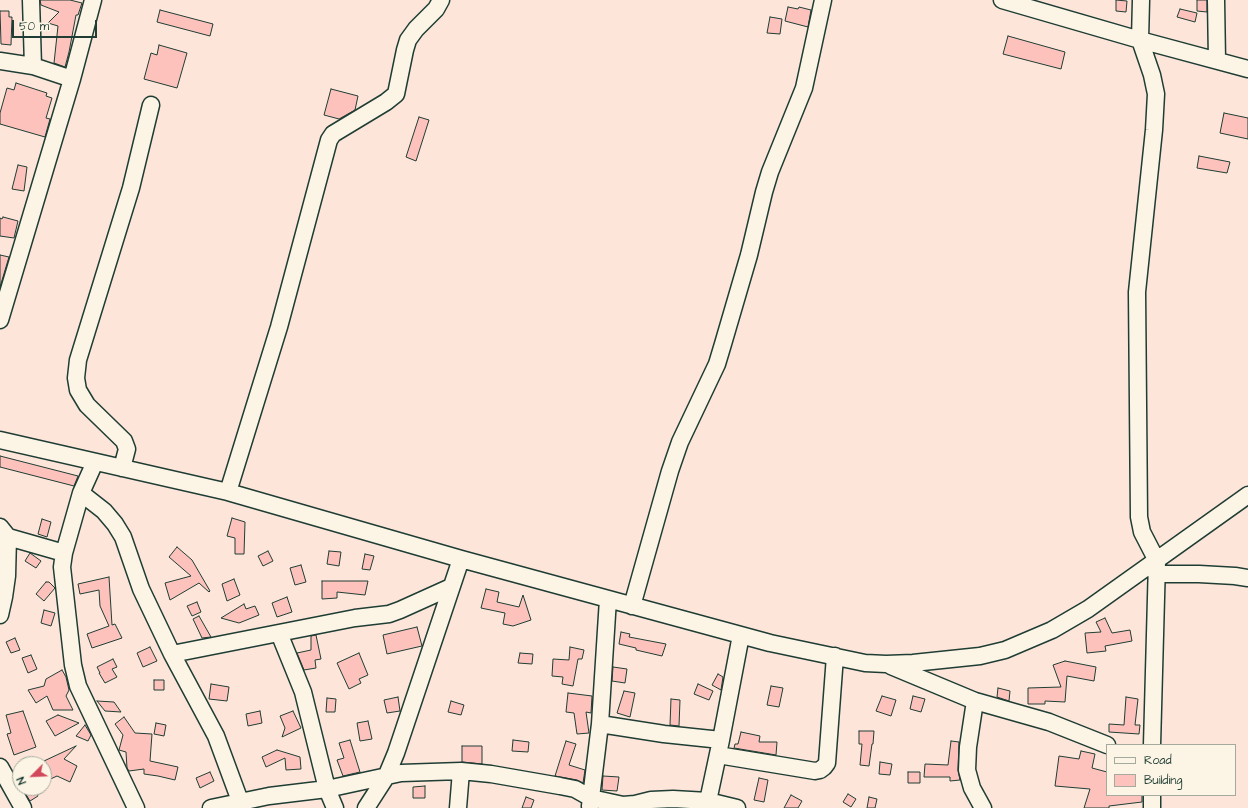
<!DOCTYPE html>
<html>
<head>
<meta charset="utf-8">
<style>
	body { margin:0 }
	#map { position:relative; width:1248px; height:808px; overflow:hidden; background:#fde6d9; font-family:"Architects Daughter",sans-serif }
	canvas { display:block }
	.legend { position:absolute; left:1106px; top:744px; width:130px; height:52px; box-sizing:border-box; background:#fcf5e5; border:1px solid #a4ab9e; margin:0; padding:5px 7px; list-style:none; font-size:12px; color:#1f3d34 }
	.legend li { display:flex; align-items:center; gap:8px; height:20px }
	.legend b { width:20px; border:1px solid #a4ab9e }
	.north { position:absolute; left:12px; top:756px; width:40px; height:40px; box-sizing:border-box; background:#fcf5e5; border:1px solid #a4ab9e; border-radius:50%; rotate:246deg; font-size:11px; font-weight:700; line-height:16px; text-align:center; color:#1f3d34 }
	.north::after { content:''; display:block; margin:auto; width:14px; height:18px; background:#d1495b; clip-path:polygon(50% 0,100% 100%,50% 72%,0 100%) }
	.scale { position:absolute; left:12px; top:20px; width:85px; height:18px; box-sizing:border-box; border:2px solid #1f3d34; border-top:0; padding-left:5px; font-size:12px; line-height:14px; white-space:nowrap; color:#1f3d34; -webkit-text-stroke:3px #fcf5e5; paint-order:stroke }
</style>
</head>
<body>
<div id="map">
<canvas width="1248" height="808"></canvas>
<ul class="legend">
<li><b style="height:5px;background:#fcf5e5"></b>Road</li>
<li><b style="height:11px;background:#fec2bd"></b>Building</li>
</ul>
<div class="north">N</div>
<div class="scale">50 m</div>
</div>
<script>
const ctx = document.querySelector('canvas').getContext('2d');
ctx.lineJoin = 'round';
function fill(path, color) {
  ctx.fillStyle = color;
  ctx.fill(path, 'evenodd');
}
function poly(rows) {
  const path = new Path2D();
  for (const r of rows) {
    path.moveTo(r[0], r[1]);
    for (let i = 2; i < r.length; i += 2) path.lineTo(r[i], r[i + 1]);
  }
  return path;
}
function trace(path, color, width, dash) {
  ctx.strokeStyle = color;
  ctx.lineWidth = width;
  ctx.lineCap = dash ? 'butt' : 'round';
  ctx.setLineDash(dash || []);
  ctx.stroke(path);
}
const building = poly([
	[40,0,70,0,82,3,78,15,76,15,69,52,65,67,54,63,58,26,48,23,59,12,41,5,40,0],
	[1116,0,1127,1,1126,12,1116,11,1116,0],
	[1197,0,1207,0,1207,12,1197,11,1197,0],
	[788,7,798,9,799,7,811,10,808,27,785,21,788,7],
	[1180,9,1197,13,1195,22,1177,17,1180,9],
	[160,10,213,24,210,36,157,22,160,10],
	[0,11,9,11,9,17,12,17,11,45,1,44,0,11],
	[770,17,782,19,780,34,767,33,770,17],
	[1008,36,1065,52,1061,69,1003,54,1008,36],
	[159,45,187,53,177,88,144,79,151,53,157,55,159,45],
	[16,83,47,93,46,96,52,98,46,118,50,119,45,137,0,124,0,113,7,88,14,90,16,83],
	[331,89,358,96,355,110,339,119,324,115,331,89],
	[1224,113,1248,118,1248,139,1220,133,1224,113],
	[419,117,429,120,416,161,406,157,419,117],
	[1199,156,1230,162,1227,173,1197,168,1199,156],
	[18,165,27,167,24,191,12,189,18,165],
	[3,217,18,221,14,238,0,236,0,218,2,219,3,217],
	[0,255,9,257,0,287,0,255],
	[0,456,78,476,74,486,0,467,0,456],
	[232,518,245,522,244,554,235,554,235,538,227,536,232,518],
	[42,519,51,522,47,537,38,534,42,519],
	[177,547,192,560,210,591,209,592,199,583,170,600,165,583,191,576,169,557,177,547],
	[268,551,273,561,263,566,258,556,268,551],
	[329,551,341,552,339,566,327,564,329,551],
	[30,553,41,561,36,568,25,561,30,553],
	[365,554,374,556,370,570,362,569,365,554],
	[301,565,306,582,295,585,290,568,301,565],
	[109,577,112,625,115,624,122,638,92,648,87,634,109,626,100,606,99,590,80,594,78,584,109,577],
	[234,579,240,595,227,601,222,584,234,579],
	[322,581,368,581,365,595,337,592,337,598,322,599,322,581],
	[46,582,49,582,55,588,44,601,36,594,46,582],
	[486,589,499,592,497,602,519,607,523,595,531,620,513,626,503,624,505,613,481,608,486,589],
	[287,597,292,612,277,617,272,603,287,597],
	[197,602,201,612,192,616,187,606,197,602],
	[244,604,246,609,255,606,259,615,239,623,221,618,244,604],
	[44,610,55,613,51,626,41,623,44,610],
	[199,616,211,637,202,638,193,619,199,616],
	[1105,618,1112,633,1130,630,1132,641,1105,646,1106,651,1087,653,1085,633,1101,632,1096,622,1105,618],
	[417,627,422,646,387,654,383,635,417,627],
	[621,632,630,634,629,637,666,644,662,656,636,650,636,648,619,644,621,632],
	[316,635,321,659,315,660,316,668,304,670,297,653,311,650,311,636,316,635],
	[15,638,20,650,11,653,6,642,15,638],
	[150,647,157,661,143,667,137,653,150,647],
	[570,647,584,650,582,659,578,659,573,686,562,684,563,677,552,676,553,659,569,660,570,647],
	[359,653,368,675,359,679,361,683,349,689,337,663,359,653],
	[520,653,533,654,532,664,518,663,520,653],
	[31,655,37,669,28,673,22,658,31,655],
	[113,659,117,667,112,669,117,677,105,683,99,673,100,673,97,667,113,659],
	[1065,661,1096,667,1094,681,1067,676,1065,702,1045,701,1045,704,1028,704,1028,688,1061,687,1053,665,1065,661],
	[613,667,627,669,625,683,612,681,613,667],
	[62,670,66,677,69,690,66,696,73,710,53,710,47,696,36,703,28,690,44,686,46,679,62,670],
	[718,674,723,677,721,690,712,685,718,674],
	[154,680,164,680,164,690,154,690,154,680],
	[211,684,229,687,227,701,209,699,211,684],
	[698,684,713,691,709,700,694,694,698,684],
	[771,686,783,688,779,707,767,705,771,686],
	[998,688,1010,691,1009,701,997,697,998,688],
	[624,691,635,693,630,717,617,713,624,691],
	[568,693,592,696,591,713,586,712,589,733,577,734,574,713,566,712,568,693],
	[882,696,896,700,891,716,876,711,882,696],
	[913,696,925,699,921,712,910,709,913,696],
	[398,697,400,711,387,713,384,700,398,697],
	[1126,697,1138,699,1135,725,1140,725,1139,734,1109,732,1109,724,1124,725,1126,697],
	[327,698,336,699,335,712,326,712,327,698],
	[671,699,680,700,679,726,670,725,671,699],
	[97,701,114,702,121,712,105,711,97,701],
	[451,701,464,705,461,715,448,712,451,701],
	[23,711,36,747,14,755,7,734,11,733,6,715,23,711],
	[260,711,262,723,248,726,246,714,260,711],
	[293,711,301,728,282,737,285,728,280,716,293,711],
	[58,715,79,723,55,736,46,721,58,715],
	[124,717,135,733,152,734,150,761,178,767,175,780,158,776,144,774,144,769,129,771,127,768,126,752,119,750,123,735,115,724,124,717],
	[368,721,372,739,360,741,357,723,368,721],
	[156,723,166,725,164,736,154,734,156,723],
	[85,725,91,735,88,741,76,736,85,725],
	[859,731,874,731,873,744,872,744,869,766,860,765,862,744,859,744,859,731],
	[741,732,760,736,759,742,777,742,776,755,734,748,735,744,738,744,741,732],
	[350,740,360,772,343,776,337,760,344,758,339,743,350,740],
	[513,740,529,742,528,752,512,751,513,740],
	[566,741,576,744,569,765,585,770,583,783,577,780,555,776,566,741],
	[951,741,959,742,958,770,960,780,950,781,950,777,924,777,925,764,948,765,951,741],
	[76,746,64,759,77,766,70,782,57,776,44,782,44,761,76,746],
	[462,746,482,746,482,764,462,762,462,746],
	[277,750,300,757,301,769,286,770,285,758,266,767,262,757,277,750],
	[1081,751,1095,754,1092,768,1107,772,1107,795,1142,795,1142,802,1109,806,1109,808,1084,808,1090,789,1055,786,1059,756,1079,759,1081,751],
	[880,762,892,764,890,775,879,774,880,762],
	[210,772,214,781,200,788,196,778,210,772],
	[908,772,920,772,920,783,908,783,908,772],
	[603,776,619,777,617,791,602,790,603,776],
	[759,778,768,780,764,802,754,800,759,778],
	[425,786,425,798,413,798,413,787,425,786],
	[34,788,38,796,30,801,25,793,34,788],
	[848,794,856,799,851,807,843,802,848,794],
	[791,795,802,801,798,808,784,808,791,795],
	[526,797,534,800,531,808,522,808,526,797],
	[869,797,877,799,875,808,867,808,869,797]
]);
fill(building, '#fec2bd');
trace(building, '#1f3d34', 1);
const minor = poly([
	[31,0,33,66],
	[1002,0,1140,40,1248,69],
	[1141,0,1140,40,1152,75,1156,94,1154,130,1137,292,1139,517,1142,532,1157,561,1152,745],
	[1216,0,1217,60],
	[0,61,33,66,72,79],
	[0,320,72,79,93,0],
	[0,440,228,492,461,559,770,643,865,663,886,664,913,663,980,656,1005,650,1052,630,1088,609,1248,495],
	[95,462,81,493,64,553,62,567,73,665,78,686,136,808],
	[122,468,127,449,124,441,87,405,78,390,76,378,78,360,131,188,151,105],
	[228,492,279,327,329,140,333,134,386,102,396,94,405,50,408,40,416,29,436,9,441,0],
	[81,493,104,511,115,524,123,537,141,589,172,654,216,736,240,801],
	[0,527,8,537,7,576,4,597,0,615],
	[8,537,64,553],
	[1156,574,1199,574,1235,576,1248,578],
	[632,606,670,471,680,442,717,364,723,344,749,255,764,192,770,172,804,88,823,0],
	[279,633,303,692,327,789,335,808],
	[172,654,355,618,389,614,400,610,451,587],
	[891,666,975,701,1049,722,1107,745],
	[975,701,968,747,967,770,972,788,983,808],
	[600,724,664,734,721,740],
	[718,755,815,771,820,770,824,767,827,763,835,656],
	[0,767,23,808],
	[708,801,721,740,741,635],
	[590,806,600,724,608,599],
	[211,808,269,796,327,789,401,773,461,771,491,774,560,786,575,789,591,798,623,805,635,804,651,800,673,799,708,801,737,808],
	[366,808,386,777,396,753,461,559],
	[458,808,461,771],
	[1152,808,1152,795]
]);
trace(minor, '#1f3d34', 19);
trace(minor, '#fcf5e5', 16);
</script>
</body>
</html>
